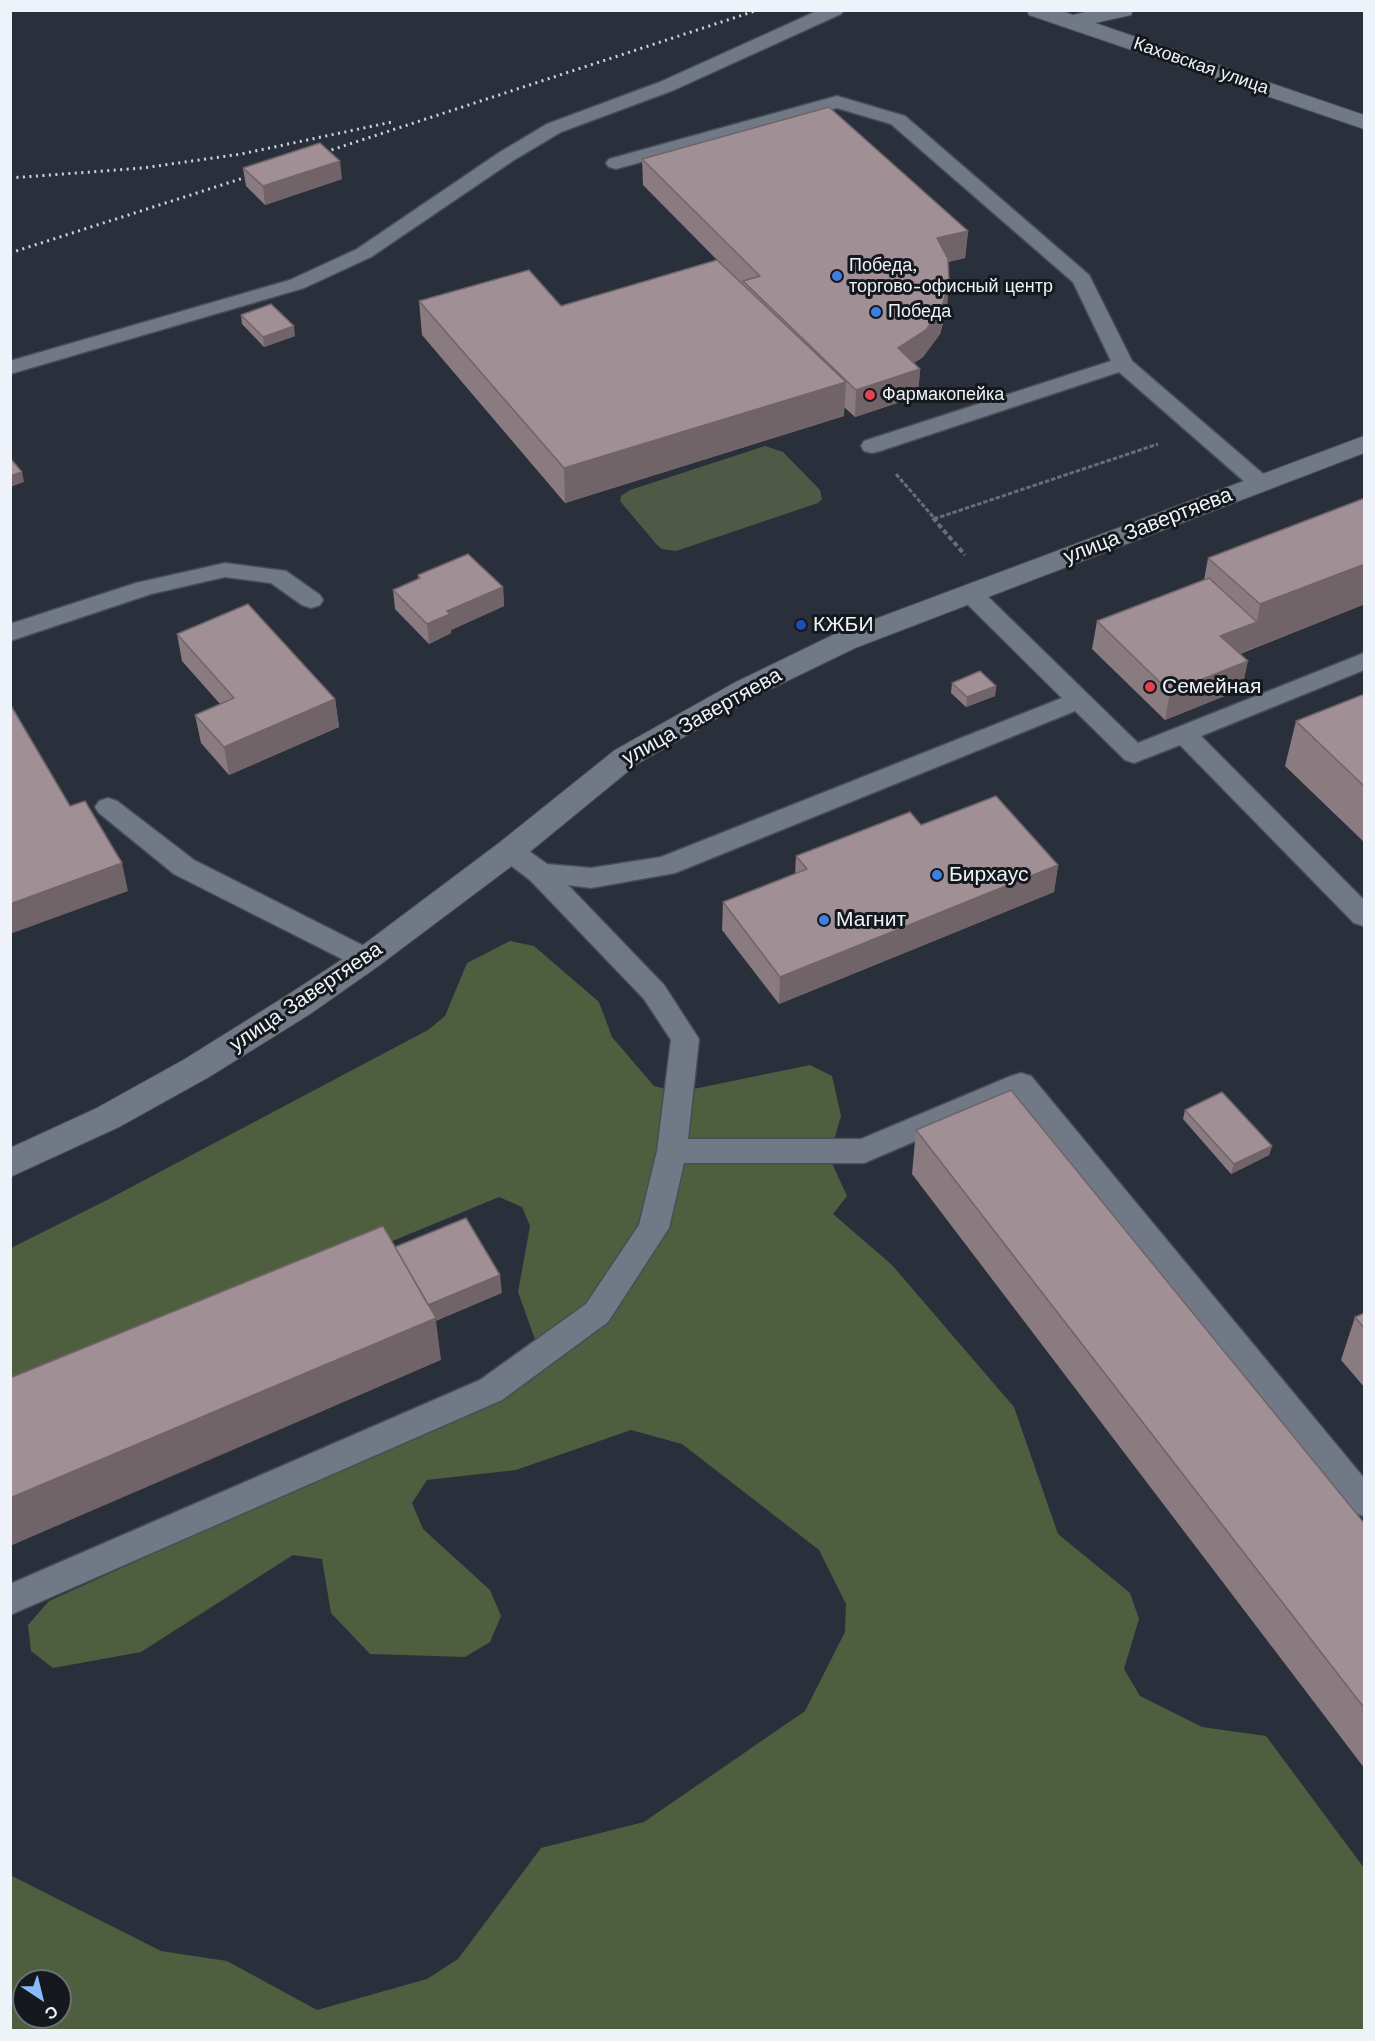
<!DOCTYPE html>
<html>
<head>
<meta charset="utf-8">
<style>
	body { margin:0 }
	#map { position:relative; width:1375px; height:2041px; overflow:hidden; background:#2a303b; font-family:"Work Sans",sans-serif }
	canvas { display:block }
	.frame { position:absolute; inset:0; border:12px solid #eef3fa; pointer-events:none }
	.north { position:absolute; left:12px; top:1969px; width:60px; height:60px; box-sizing:border-box; background:#15181d; border:2px solid #6c7075; border-radius:50%; rotate:145deg; font-size:16px; font-weight:700; line-height:24px; text-align:center; color:#eef3fa }
	.north::after { content:''; display:block; margin:auto; width:21px; height:27px; background:#89bafc; clip-path:polygon(50% 0,100% 100%,50% 72%,0 100%) }
</style>
</head>
<body>
<div id="map">
<canvas width="1375" height="2041"></canvas>
<div class="frame"></div>
<div class="north">С</div>
</div>
<script>
const ctx = document.querySelector('canvas').getContext('2d');
ctx.lineJoin = 'round';
function fill(path, color) {
  ctx.fillStyle = color;
  ctx.fill(path, 'evenodd');
}
function poly(rows) {
  const path = new Path2D();
  for (const r of rows) {
    path.moveTo(r[0], r[1]);
    for (let i = 2; i < r.length; i += 2) path.lineTo(r[i], r[i + 1]);
  }
  return path;
}
function trace(path, color, width, dash) {
  ctx.strokeStyle = color;
  ctx.lineWidth = width;
  ctx.lineCap = dash ? 'butt' : 'round';
  ctx.setLineDash(dash || []);
  ctx.stroke(path);
}
function drawText(font, color, halo, rows, align = 'center') {
  ctx.font = font + ' "Work Sans",sans-serif';
  ctx.lineWidth = 6;
  ctx.setLineDash([]);
  ctx.textBaseline = 'middle';
  ctx.strokeStyle = halo;
  ctx.fillStyle = color;
  for (const [text, x, y, turn = 0] of rows) {
    ctx.save();
    ctx.translate(x, y);
    ctx.rotate((+turn || 0) * Math.PI / 180);
    ctx.textAlign = isNaN(turn) ? turn : align;
    if (halo) ctx.strokeText(text, 0, 0);
    ctx.fillText(text, 0, 0);
    ctx.restore();
  }
}
fill(poly([
	[765,446,783,452,820,490,822,499,818,503,676,551,662,549,657,545,620,501,621,496,630,490]
]), '#4f5946');
fill(poly([
	[510,941,534,946,599,1002,612,1037,654,1086,679,1092,810,1065,832,1076,841,1116,829,1157,847,1196,833,1214,892,1265,1014,1407,1058,1534,1130,1593,1139,1619,1124,1669,1140,1696,1202,1727,1266,1736,1364,1868,1364,2030,11,2030,10,1875,161,1951,227,1961,317,2010,427,1979,458,1959,541,1848,644,1822,805,1711,845,1632,846,1604,819,1550,682,1444,631,1430,516,1470,427,1480,412,1503,423,1529,490,1590,501,1616,490,1642,465,1657,370,1654,331,1613,322,1559,293,1555,141,1652,53,1668,31,1651,28,1625,49,1601,531,1381,541,1356,518,1292,530,1226,522,1207,499,1197,10,1399,11,1248,103,1202,428,1030,445,1016,467,963],
	[24,1981,60,1981,60,2017,24,2017]
]), '#4e5e3f');
const service = poly([
	[819,10,844,10,841,14,674,90,561,132,514,160,371,257,304,288,10,374,10,361,290,280,357,249,500,152,547,124,660,82,819,10],
	[837,96,905,116,1089,275,1132,361,1269,479,1273,484,1269,489,1261,491,1253,489,1119,372,880,451,872,453,864,451,861,446,864,441,1111,361,1073,282,891,124,837,108,616,169,609,167,606,163,609,159,837,96],
	[225,563,286,571,320,595,323,600,320,605,311,608,302,605,271,583,225,577,151,594,10,641,10,624,136,583,225,563],
	[970,585,979,588,1138,743,1364,653,1364,670,1201,736,1364,900,1364,926,1354,923,1180,745,1134,763,1125,760,1075,711,675,873,591,888,568,885,664,985,699,1039,688,1139,861,1139,1011,1076,1021,1073,1031,1076,1364,1478,1364,1516,1352,1512,1016,1098,864,1163,684,1163,669,1228,608,1322,502,1400,10,1615,10,1584,480,1380,586,1304,639,1225,657,1151,671,1040,644,999,530,880,501,858,497,851,501,844,510,842,519,844,547,864,591,868,661,857,1062,698,961,598,958,593,961,588,970,585],
	[108,798,117,801,194,860,376,952,380,959,376,966,366,969,356,966,174,874,99,813,95,807,99,801,108,798]
]);
const minor = poly([
	[1027,10,1059,10,1073,15,1094,10,1133,10,1131,15,1095,23,1364,115,1364,129,1029,15,1027,10]
]);
const secondary = poly([
	[1364,436,1364,453,855,648,754,697,637,764,521,859,377,967,310,1014,209,1077,119,1127,10,1177,10,1148,95,1109,185,1059,286,996,355,951,499,843,615,750,734,683,835,634,1364,436]
]);
trace(service, '#484d56', 3);
trace(minor, '#484d56', 2);
trace(secondary, '#484d56', 2);
trace(poly([
	[896,474,935,519],
	[934,519,1158,444]
]), '#686e78', 3, [4.5, 2]);
trace(poly([
	[933,518,965,555],
	[934,519,937,518]
]), '#686e78', 4, [5, 3]);
fill(service, '#727986');
fill(minor, '#727986');
fill(secondary, '#727986');
trace(poly([
	[313,156,758,10],
	[10,178,143,168,241,154,392,122],
	[10,253,259,173]
]), '#cfd4db', 3, [2, 4.5]);
fill(poly([
	[642,159,968,231,965,258,948,262,947,309,940,334,923,357,914,363,920,369,918,396,855,417,844,407,844,416,565,503,422,335,419,301,561,306,724,267,643,185],
	[243,168,342,179,265,205,246,186],
	[241,315,295,336,264,347,242,324],
	[1365,498,1365,604,1240,654,1242,689,1165,720,1092,649,1097,621,1204,580,1208,558],
	[418,575,503,587,504,606,451,630,451,633,429,644,395,609,393,590,418,579],
	[177,634,335,699,339,727,229,775,201,743,195,715,220,704,182,661],
	[952,683,996,686,995,696,966,707,951,693],
	[1365,697,1365,843,1285,766,1296,721],
	[921,825,1058,865,1054,892,779,1004,722,930,723,902,795,874,796,856],
	[1185,1110,1272,1146,1269,1155,1231,1174,1183,1119],
	[916,1130,1365,1524,1365,1769,912,1174],
	[1365,1313,1365,1388,1341,1360,1355,1317]
]), '#8a7b80');
fill(poly([
	[340,161,342,179,265,205,263,186],
	[968,231,965,258,935,265,937,238],
	[949,282,947,309,940,334,923,357,896,375,898,348],
	[294,326,295,336,264,347,263,337],
	[920,369,918,396,855,417,856,390],
	[846,382,844,416,565,503,564,468],
	[22,472,24,482,10,487,10,476],
	[1365,564,1365,604,1215,663,1220,636,1257,622,1260,604],
	[503,587,504,606,451,630,451,633,429,644,427,624,447,611],
	[1248,661,1242,689,1165,720,1170,692],
	[996,686,995,696,966,707,967,697],
	[335,699,339,727,229,775,224,747],
	[122,863,128,891,10,934,10,904],
	[1058,865,1054,892,779,1004,780,977],
	[1272,1146,1269,1155,1231,1174,1234,1164],
	[500,1275,502,1293,436,1321,441,1360,10,1546,10,1498,420,1309]
]), '#706468');
const building = poly([
	[829,107,968,231,937,238,948,259,949,282,942,307,926,330,898,348,920,369,856,390,743,281,760,276,642,159,829,107],
	[320,143,340,161,263,186,243,168,320,143],
	[717,260,846,382,564,468,419,301,529,270,561,306,717,260],
	[271,304,294,326,263,337,241,315,271,304],
	[10,458,22,472,10,476,10,458],
	[1365,498,1365,564,1260,604,1208,558,1365,498],
	[468,554,503,587,447,611,450,614,427,624,393,590,420,578,418,575,468,554],
	[1209,578,1257,622,1220,636,1248,661,1170,692,1097,621,1209,578],
	[248,604,335,699,224,747,195,715,234,698,177,634,248,604],
	[980,671,996,686,967,697,952,683,980,671],
	[1362,695,1365,697,1365,787,1296,721,1362,695],
	[10,704,70,806,85,801,122,863,10,904,10,704],
	[996,796,1058,865,780,977,723,902,807,869,796,856,910,812,921,825,996,796],
	[1011,1090,1365,1524,1365,1709,916,1130,1011,1090],
	[1222,1092,1272,1146,1234,1164,1185,1110,1222,1092],
	[466,1218,500,1275,428,1305,395,1247,466,1218],
	[383,1226,436,1318,10,1498,10,1378,383,1226],
	[1365,1313,1365,1329,1355,1317,1365,1313]
]);
fill(building, '#a08f95');
trace(building, '#706468', 1.5);
for (const [x, y, r, color] of [
	[837,276,6,"#3f7fe0"],
	[876,312,6,"#3f7fe0"],
	[870,395,6,"#e0444e"],
	[801,625,6,"#1a4fb4"],
	[1150,687,6,"#e0444e"],
	[937,875,6,"#3f7fe0"],
	[824,920,6,"#3f7fe0"]
]) {
  const dot = new Path2D();
  dot.arc(x, y, r, 0, 2 * Math.PI);
  ctx.fillStyle = color;
  ctx.fill(dot);
  trace(dot, '#15181d', 2);
}
drawText('18px', '#eef3fa', '#15181d', [
	["Каховская улица",1201,66,19]
]);
drawText('18px', '#eef3fa', '#15181d', [
	["Победа,",849,266],
	["торгово-офисный центр",849,287],
	["Победа",888,312],
	["Фармакопейка",882,395]
], 'left');
drawText('21px', '#eef3fa', '#15181d', [
	["улица Завертяева",1148,526,-21],
	["улица Завертяева",702,717,-29],
	["улица Завертяева",306,997,-34]
]);
drawText('21px', '#eef3fa', '#15181d', [
	["КЖБИ",813,625],
	["Семейная",1162,687],
	["Бирхаус",949,875],
	["Магнит",836,920]
], 'left');
</script>
</body>
</html>
